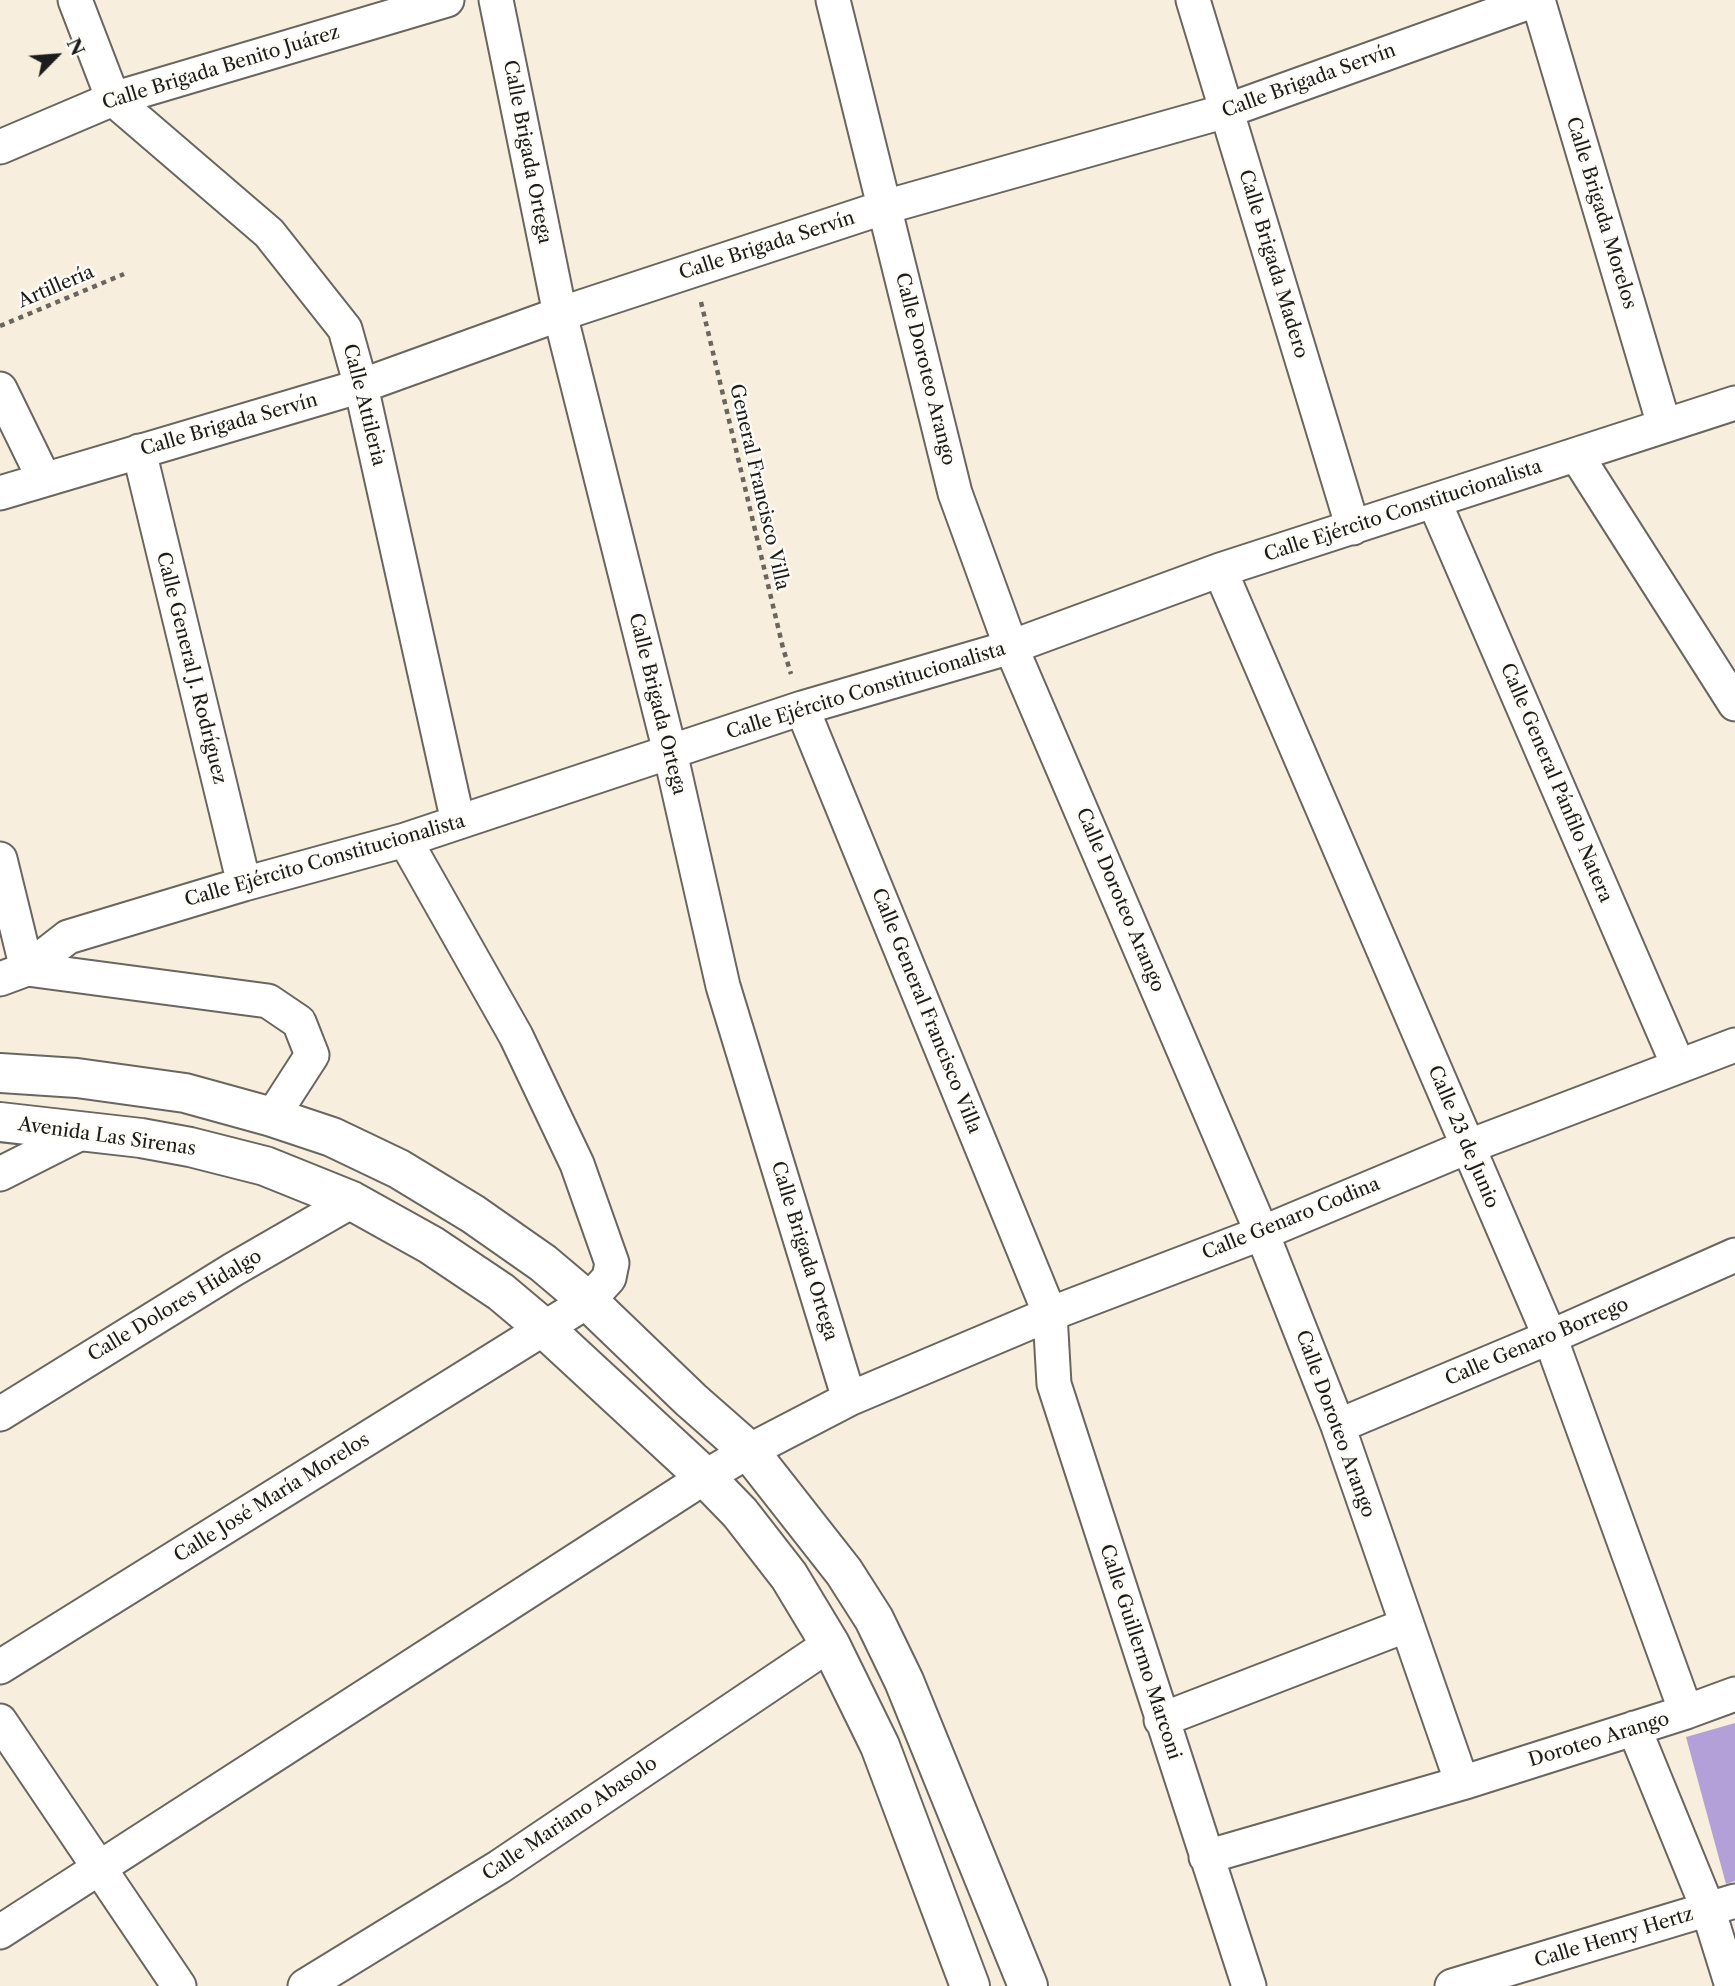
<!DOCTYPE html>
<html>
<head>
<meta charset="utf-8">
<style>
	body { margin:0 }
	#map { position:relative; width:1735px; height:1986px; overflow:hidden; background:#f7eedd; font-family:"Libre Caslon Text",serif }
	canvas { display:block }
	.north { position:absolute; left:21px; top:21px; width:70px; height:70px; -webkit-text-stroke:5px #fdfcf7; paint-order:stroke; rotate:65deg; font-size:19px; font-weight:700; line-height:28px; text-align:center; color:#1c1c1c }
	.north::after { content:''; display:block; margin:auto; width:24px; height:32px; background:#1c1c1c; clip-path:polygon(50% 0,100% 100%,50% 72%,0 100%) }
</style>
</head>
<body>
<div id="map">
<canvas width="1735" height="1986"></canvas>
<div class="north">N</div>
</div>
<script>
const ctx = document.querySelector('canvas').getContext('2d');
ctx.lineJoin = 'round';
function fill(path, color) {
  ctx.fillStyle = color;
  ctx.fill(path, 'evenodd');
}
function poly(rows) {
  const path = new Path2D();
  for (const r of rows) {
    path.moveTo(r[0], r[1]);
    for (let i = 2; i < r.length; i += 2) path.lineTo(r[i], r[i + 1]);
  }
  return path;
}
function trace(path, color, width, dash) {
  ctx.strokeStyle = color;
  ctx.lineWidth = width;
  ctx.lineCap = dash ? 'butt' : 'round';
  ctx.setLineDash(dash || []);
  ctx.stroke(path);
}
function drawText(font, color, halo, rows, align = 'center') {
  ctx.font = font + ' "Libre Caslon Text",serif';
  ctx.lineWidth = 5;
  ctx.setLineDash([]);
  ctx.textBaseline = 'middle';
  ctx.strokeStyle = halo;
  ctx.fillStyle = color;
  for (const [text, x, y, turn = 0] of rows) {
    ctx.save();
    ctx.translate(x, y);
    ctx.rotate((+turn || 0) * Math.PI / 180);
    ctx.textAlign = isNaN(turn) ? turn : align;
    if (halo) ctx.strokeText(text, 0, 0);
    ctx.fillText(text, 0, 0);
    ctx.restore();
  }
}
fill(poly([
	[1735,1723,1735,1881,1726,1884,1686,1737]
]), '#b4a0d8');
const street = poly([
	[75,0,113,99,269,233,345,329,361,386,458,822],
	[496,0,560,314,670,752,723,986,849,1399],
	[833,0,955,493,1011,647,1262,1233,1338,1426,1462,1783],
	[1193,0,1353,528],
	[1538,0,1664,425],
	[0,147,113,99,447,0],
	[0,389,44,479],
	[139,451,244,884],
	[1577,456,1735,704],
	[0,493,361,386,560,314,885,207,1226,111,1535,0],
	[1434,501,1678,1065],
	[1220,570,1550,1337,1686,1712],
	[802,708,1050,1314,1054,1384,1249,1986],
	[0,859,27,969,268,1001,299,1022,312,1055,272,1117],
	[0,979,27,969,68,937,244,884,405,840,802,708,1011,647,1220,570,1735,403],
	[0,1174,85,1131],
	[0,1414,234,1269,352,1201],
	[1338,1426,1550,1337,1735,1255],
	[0,1667,588,1301,609,1278,612,1263,577,1164,516,1036,405,840],
	[1161,1720,1407,1625],
	[0,1721,179,1986],
	[1634,1728,1708,1909,1732,1986],
	[1206,1857,1462,1783,1686,1712,1735,1694],
	[0,1932,705,1477,749,1451,849,1399,1050,1314,1262,1233,1467,1147,1735,1045],
	[305,1986,499,1867,830,1644],
	[1452,1986,1735,1901]
]);
const secondary = poly([
	[0,1073,77,1078,185,1093,272,1117,332,1137,399,1169,473,1214,543,1263,588,1301,691,1400,749,1451,844,1572,874,1619,904,1681,1028,1986],
	[0,1122,141,1138,190,1147,265,1166,352,1201,431,1245,501,1292,545,1329,705,1477,740,1513,789,1576,830,1644,880,1746,970,1986]
]);
trace(street, '#696660', 37);
trace(secondary, '#696660', 42);
trace(poly([
	[701,302,783,648,791,674],
	[0,326,124,274]
]), '#696660', 4.5, [5, 5]);
trace(street, '#fff', 33);
trace(secondary, '#fff', 38);
drawText('19px', '#1c1c1c', '#fdfcf7', [
	["Calle Brigada Benito Juárez",221,68,-17],
	["Calle Brigada Servín",1309,81,-20],
	["Calle Brigada Ortega",527,152,79],
	["Calle Brigada Morelos",1601,213,73],
	["Calle Brigada Servín",767,246,-18],
	["Calle Brigada Madero",1273,264,73],
	["Artillería",56,287,-23],
	["Calle Doroteo Arango",925,369,76],
	["Calle Attileria",364,405,76],
	["Calle Brigada Servín",229,425,-16],
	["General Francisco Villa",759,487,77],
	["Calle Ejército Constitucionalista",1403,511,-18],
	["Calle General J. Rodríguez",191,668,76],
	["Calle Ejército Constitucionalista",866,691,-17],
	["Calle Brigada Ortega",657,704,76],
	["Calle General Pánfilo Natera",1556,783,67],
	["Calle Ejército Constitucionalista",325,861,-16],
	["Calle Doroteo Arango",1120,900,67],
	["Calle General Francisco Villa",926,1011,68],
	["Avenida Las Sirenas",107,1137,8],
	["Calle 23 de Junio",1463,1137,67],
	["Calle Genaro Codina",1291,1219,-22],
	["Calle Brigada Ortega",804,1251,73],
	["Calle Dolores Hidalgo",175,1306,-31],
	["Calle Genaro Borrego",1537,1342,-23],
	["Calle Doroteo Arango",1335,1424,70],
	["Calle José María Morelos",272,1498,-32],
	["Calle Guillermo Marconi",1140,1652,72],
	["Doroteo Arango",1599,1740,-17],
	["Calle Mariano Abasolo",570,1819,-34],
	["Calle Henry Hertz",1614,1938,-17]
]);
</script>
</body>
</html>
